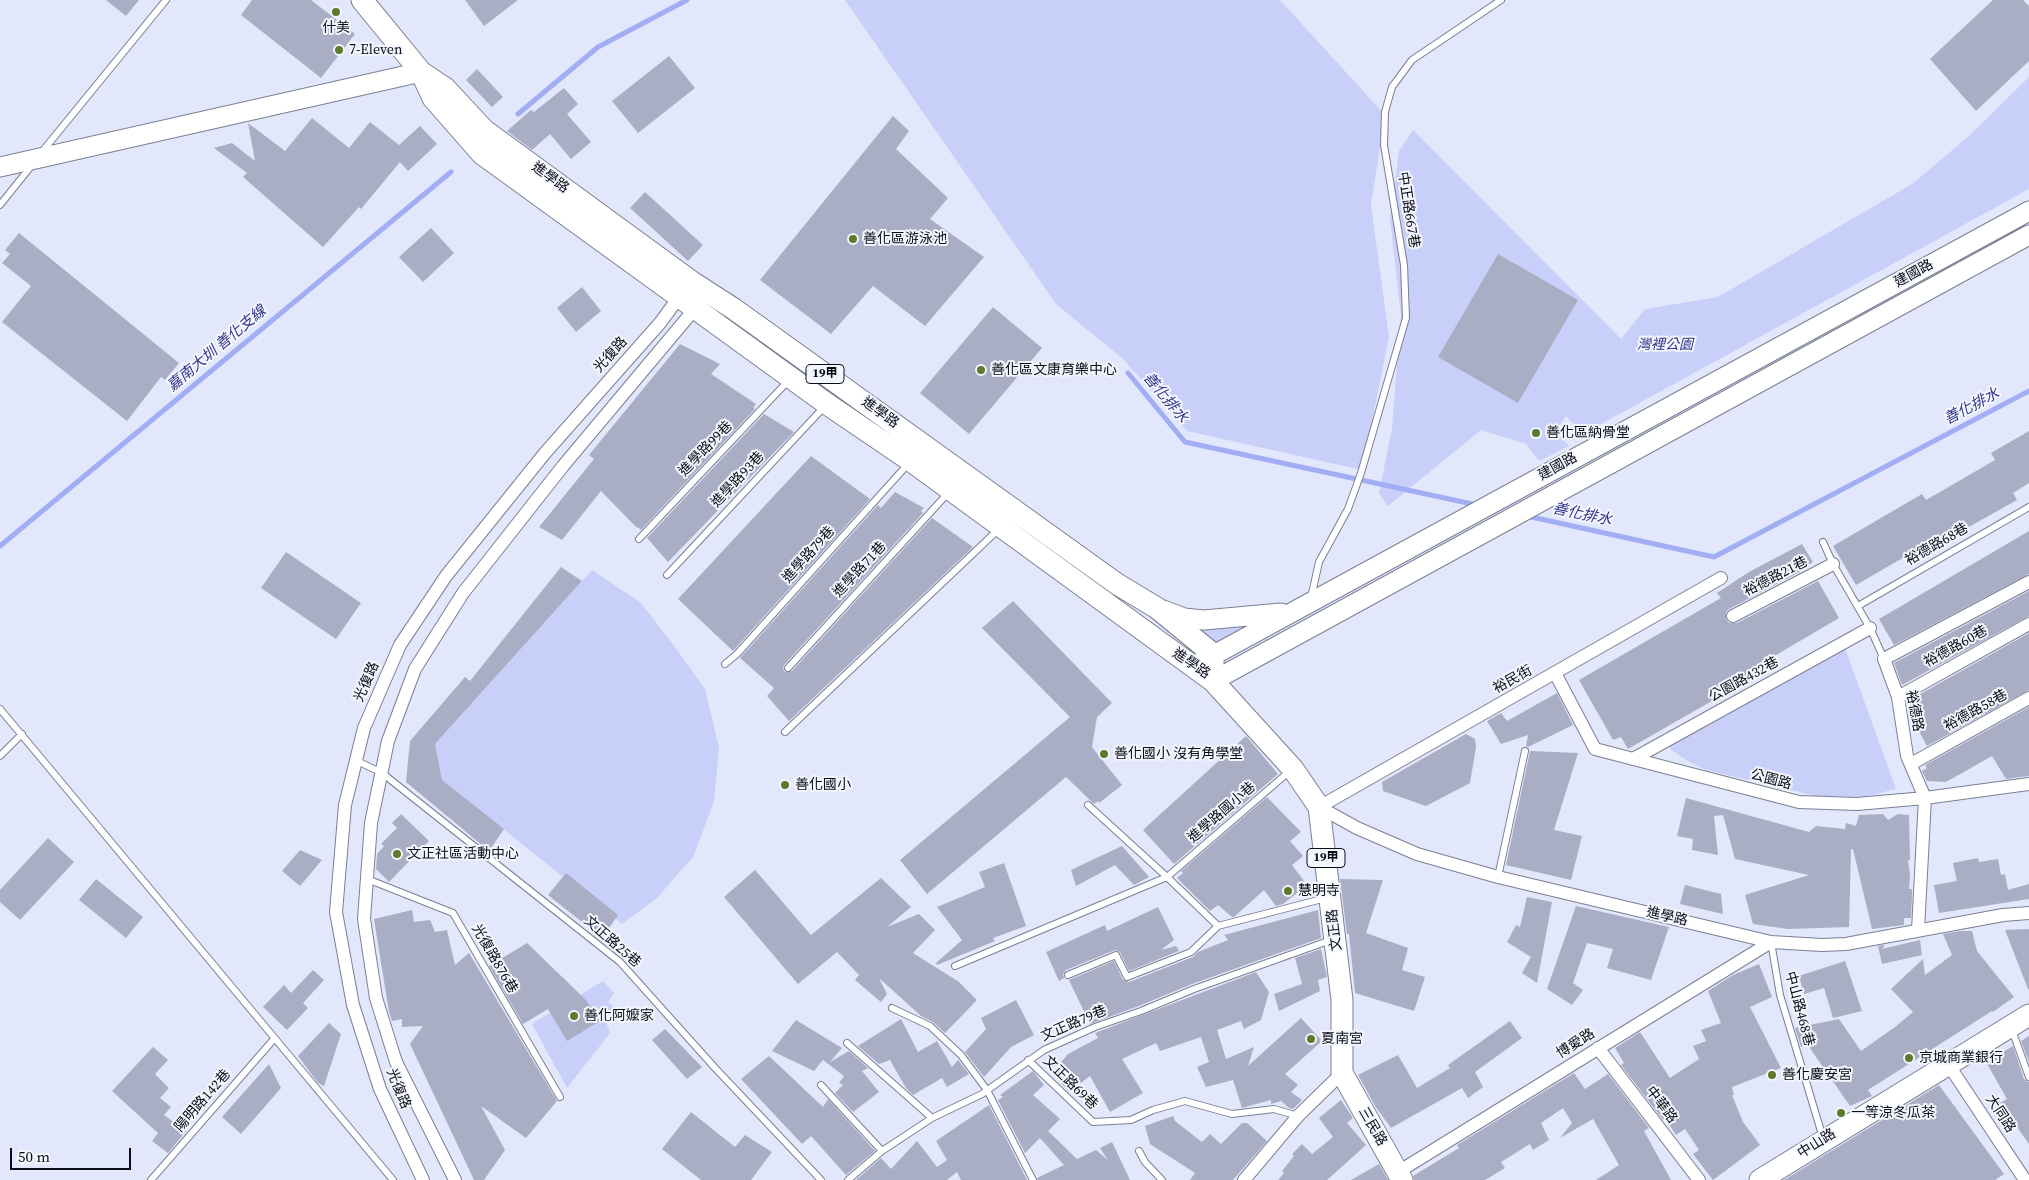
<!DOCTYPE html>
<html>
<head>
<meta charset="utf-8">
<style>
	body { margin:0 }
	#map { position:relative; width:2029px; height:1180px; overflow:hidden; background:#e3e7fb; font-family:"Source Serif 4",serif }
	canvas { display:block }
	.scale { position:absolute; left:10px; top:1148px; width:121px; height:22px; box-sizing:border-box; border:2px solid #0b0c14; border-top:0; padding-left:6px; font-size:15px; line-height:18px; white-space:nowrap; color:#0b0c14; -webkit-text-stroke:4px #f3f5ff; paint-order:stroke }
</style>
</head>
<body>
<div id="map">
<canvas width="2029" height="1180"></canvas>
<div class="scale">50 m</div>
</div>
<script>
const ctx = document.querySelector('canvas').getContext('2d');
ctx.lineJoin = 'round';
function fill(path, color) {
  ctx.fillStyle = color;
  ctx.fill(path, 'evenodd');
}
function poly(rows) {
  const path = new Path2D();
  for (const r of rows) {
    path.moveTo(r[0], r[1]);
    for (let i = 2; i < r.length; i += 2) path.lineTo(r[i], r[i + 1]);
  }
  return path;
}
function trace(path, color, width, dash) {
  ctx.strokeStyle = color;
  ctx.lineWidth = width;
  ctx.lineCap = dash ? 'butt' : 'round';
  ctx.setLineDash(dash || []);
  ctx.stroke(path);
}
function drawText(font, color, halo, rows, align = 'center') {
  ctx.font = font + ' "Source Serif 4","Noto Sans TC",serif';
  ctx.lineWidth = 4;
  ctx.setLineDash([]);
  ctx.textBaseline = 'middle';
  ctx.strokeStyle = halo;
  ctx.fillStyle = color;
  for (const [text, x, y, turn = 0] of rows) {
    ctx.save();
    ctx.translate(x, y);
    ctx.rotate((+turn || 0) * Math.PI / 180);
    ctx.textAlign = isNaN(turn) ? turn : align;
    if (halo) ctx.strokeText(text, 0, 0);
    ctx.fillText(text, 0, 0);
    ctx.restore();
  }
}
fill(poly([
	[845,0,1280,0,1385,115,1371,205,1389,337,1362,470,1187,431,1123,359,1056,304],
	[2029,77,2029,189,1583,434,1566,416,1555,432,1569,446,1539,461,1526,444,1481,430,1388,506,1379,493,1392,428,1401,315,1390,219,1399,151,1413,130,1621,339,1645,309,1718,297,1912,184,1969,136],
	[592,570,641,603,675,647,705,689,719,748,714,802,693,857,657,898,622,924,442,780,435,744],
	[1293,611,1213,654,1184,618],
	[1841,637,1896,789,1864,797,1816,796,1706,770,1686,760,1670,749,1669,744],
	[603,981,614,993,608,1002,615,1008,606,1022,610,1033,567,1088,532,1024]
]), '#c8d0fa');
trace(poly([
	[518,114,598,47,687,0],
	[1128,373,1185,442,1477,505],
	[1527,516,1714,557,2029,391],
	[0,546,451,172]
]), '#a2aef4', 5);
fill(poly([
	[106,0,139,0,126,16],
	[252,0,311,0,355,34,321,78,241,15],
	[465,0,518,0,484,26],
	[1993,0,2023,0,2029,6,2029,61,1976,111,1930,59],
	[669,56,695,88,638,133,612,101],
	[477,69,503,97,492,107,466,80],
	[564,88,578,104,567,114,591,142,571,159,550,134,532,150,507,131,531,110,534,112],
	[893,116,909,131,896,149,948,198,930,219,984,257,925,326,873,286,831,334,760,280],
	[312,118,349,148,370,122,399,145,420,126,437,144,408,171,400,162,361,209,359,207,323,247,243,177,247,173,214,148,232,143,255,161,248,123,285,151],
	[645,192,703,245,688,261,630,208],
	[431,228,454,253,423,282,399,257],
	[19,233,179,363,165,380,161,377,127,421,2,322,31,286,2,263,10,254,5,250],
	[1498,254,1578,300,1518,403,1438,357],
	[582,287,601,311,576,332,557,308],
	[993,307,1042,348,969,434,920,393],
	[680,344,720,364,711,374,756,404,753,408,755,409,641,530,638,527,637,528,601,491,562,540,539,527,594,459,589,455],
	[764,414,794,432,668,562,647,538],
	[2029,431,2029,483,2013,493,2017,500,1949,538,1946,533,1856,585,1833,546,1922,494,1926,500,1983,467,1995,460,1991,453],
	[811,456,870,499,733,651,678,599],
	[895,492,924,508,921,511,923,513,784,665,783,669,785,672,792,671,932,518,973,547,789,721,767,696,774,688,740,658,878,505,881,508],
	[2029,531,2029,574,1894,645,1879,619],
	[1802,544,1813,562,1808,565,1809,567,1729,609,1726,612,1726,619,1729,623,1737,623,1818,581,1839,618,1749,671,1752,678,1628,749,1621,737,1613,740,1579,680,1721,598,1717,593,1749,572],
	[286,552,361,603,336,639,261,588],
	[561,567,582,581,435,744,442,780,504,829,489,851,406,782,410,741,465,677,470,681],
	[2029,591,2029,616,1902,685,1894,663],
	[1013,601,1112,703,1097,717,1092,747,1122,785,1099,803,1098,801,1094,804,1066,777,927,894,900,860,1070,717,982,628],
	[2029,633,2029,690,1927,746,1916,726,1921,724,1908,701],
	[1557,693,1573,725,1528,747,1526,746,1528,735,1501,744,1487,721,1501,713,1507,721],
	[2029,707,2029,776,2006,779,1992,756,1946,782,1927,781,1922,771,1927,768,1925,765],
	[1466,734,1475,739,1476,747,1470,783,1426,806,1383,791,1382,782],
	[1246,736,1278,774,1174,864,1143,830],
	[1530,751,1578,753,1554,830,1582,836,1571,880,1506,865],
	[1267,797,1301,832,1290,841,1303,856,1292,865,1307,885,1283,904,1276,906,1264,890,1234,917,1232,917,1218,905,1210,911,1177,878,1183,873,1181,871],
	[1686,798,1809,832,1816,826,1845,829,1846,823,1856,826,1859,815,1883,814,1888,820,1898,814,1909,815,1910,860,1908,860,1910,875,1909,889,1912,889,1912,895,1911,918,1904,918,1904,925,1872,929,1853,849,1851,849,1849,927,1788,929,1753,924,1745,895,1809,875,1735,859,1723,815,1714,816,1718,855,1692,850,1693,839,1677,836],
	[401,814,429,841,389,882,376,869,377,854,384,846,381,844,397,828,392,823],
	[48,838,74,862,20,920,0,902,0,890],
	[1122,846,1149,877,1134,885,1115,865,1076,886,1071,870],
	[300,850,322,860,300,886,282,871],
	[1978,858,1979,862,1998,859,2001,875,2005,874,2008,890,2029,884,2029,899,1939,913,1934,885,1957,881,1953,863],
	[1004,863,1026,926,993,938,995,941,937,965,936,963,962,940,937,907,985,887,979,872],
	[755,870,811,935,881,878,911,907,887,927,919,914,935,930,913,953,959,982,977,1000,945,1033,933,1022,921,1016,879,978,887,994,881,1002,855,980,859,975,837,952,798,984,724,897],
	[566,873,618,915,602,938,548,895],
	[96,879,143,917,126,938,79,900],
	[1340,879,1383,880,1366,933,1408,948,1402,970,1425,977,1414,1011,1355,993,1349,934,1347,934],
	[1685,885,1721,894,1723,914,1680,904],
	[1527,897,1552,902,1537,983,1522,973,1531,957,1507,942,1516,925,1520,927],
	[1576,906,1669,927,1651,980,1607,968,1613,949,1587,943,1573,983,1583,990,1572,1005,1547,989],
	[1158,907,1174,940,1161,950,1176,946,1179,951,1129,971,1120,952,1115,950,1066,970,1063,974,1064,978,1059,981,1046,952,1105,925,1107,931],
	[412,910,414,922,430,920,435,932,447,930,455,965,469,953,557,1101,526,1138,481,1106,505,1150,484,1180,474,1180,410,1044,423,1026,402,1027,402,1019,392,1021,389,1012,374,919],
	[1318,910,1321,938,1192,984,1139,1006,1090,1024,1069,980,1114,961,1123,980,1129,982,1193,957,1198,952,1228,940,1224,935],
	[2029,929,2029,989,2028,989,2005,930],
	[1960,931,1972,931,1977,951,2014,997,1993,1012,1992,1011,1868,1090,1872,1096,1850,1106,1807,1044,1801,1047,1795,1028,1839,1019,1861,1051,1895,1027,1913,1012,1891,989,1923,959,1925,975,1952,955,1943,934],
	[1920,940,1922,955,1882,964,1878,946,1885,945,1882,949],
	[527,943,586,1000,600,1021,567,1041,548,1009,523,1024,489,966],
	[1321,949,1327,977,1318,980,1320,991,1279,1011,1274,994,1302,984,1295,958],
	[1845,961,1862,1011,1833,1018,1824,988,1804,994,1799,976],
	[1759,964,1772,997,1750,1007,1781,1068,1732,1087,1734,1095,1732,1095,1743,1122,1760,1145,1713,1180,1693,1154,1699,1150,1685,1129,1676,1135,1665,1118,1663,1120,1621,1065,1624,1063,1615,1048,1640,1032,1670,1078,1699,1059,1693,1046,1706,1041,1701,1030,1721,1023,1708,991,1733,975],
	[313,970,324,980,303,1003,308,1008,287,1030,263,1007,284,985,291,993],
	[1256,972,1269,992,1261,1020,1244,1029,1241,1021,1217,1030,1226,1059,1254,1047,1248,1066,1301,1018,1322,1041,1285,1074,1298,1085,1291,1092,1302,1100,1293,1109,1289,1108,1281,1101,1271,1104,1271,1100,1242,1108,1233,1080,1206,1087,1197,1067,1209,1062,1201,1037,1160,1051,1156,1043,1122,1059,1143,1093,1110,1112,1090,1076,1069,1092,1052,1073,1068,1054,1098,1038,1095,1033],
	[1016,1000,1034,1035,1011,1047,984,1077,965,1052,986,1029,981,1018],
	[901,1019,918,1052,937,1041,952,1067,958,1060,969,1074,947,1087,942,1078,913,1095,906,1088,890,1060,879,1064,858,1046],
	[796,1020,842,1048,830,1062,849,1051,868,1068,862,1071,879,1092,853,1112,835,1093,843,1085,839,1083,844,1076,823,1060,814,1071,772,1051],
	[1510,1021,1522,1038,1475,1072,1483,1087,1468,1098,1462,1088,1391,1128,1375,1106,1358,1075,1398,1055,1417,1088,1450,1068,1448,1065],
	[329,1023,341,1034,324,1086,318,1083,298,1056],
	[665,1029,702,1067,687,1079,652,1040],
	[2029,1036,2029,1062,2021,1041],
	[2013,1046,2024,1079,2029,1082,2029,1144,2000,1103,2007,1099,1986,1062],
	[153,1047,168,1060,155,1074,169,1088,160,1098,171,1107,164,1115,186,1131,168,1153,152,1141,158,1133,112,1091],
	[769,1056,823,1107,828,1099,875,1151,846,1175,811,1136,802,1144,741,1079],
	[269,1064,281,1088,241,1134,222,1117],
	[1033,1071,1044,1085,1033,1095,1060,1119,1048,1131,1077,1159,1096,1150,1108,1160,1100,1148,1112,1142,1130,1180,1038,1180,1037,1178,1064,1165,1040,1138,1025,1153,998,1100,1003,1097,1000,1095],
	[1574,1073,1585,1089,1608,1074,1649,1128,1644,1131,1671,1180,1596,1180,1619,1165,1593,1119,1560,1138,1572,1123,1563,1108,1541,1123,1549,1140,1533,1150,1530,1144,1501,1162,1505,1168,1485,1180,1414,1180,1413,1176,1459,1148,1457,1145],
	[1939,1085,2004,1174,1995,1180,1784,1180],
	[1341,1100,1353,1118,1347,1123,1366,1145,1327,1180,1278,1180,1284,1173,1282,1171,1294,1156,1292,1154,1302,1144,1312,1154,1333,1137,1319,1118],
	[989,1105,1027,1180,961,1180,957,1172,947,1180,856,1180,881,1158,891,1169,917,1141,937,1167,947,1160,936,1141],
	[691,1112,735,1147,745,1135,772,1152,751,1180,701,1180,662,1149],
	[1173,1116,1175,1121,1202,1142,1210,1134,1221,1144,1242,1123,1247,1123,1267,1141,1233,1180,1190,1180,1195,1173,1150,1144,1145,1126],
	[1379,1164,1388,1180,1351,1180]
]), '#a9aec5');
const lane = poly([
	[41,153,166,0],
	[0,205,32,165],
	[639,539,789,380],
	[1823,542,1833,564,1870,628,1884,659],
	[667,575,825,406],
	[1311,598,1319,562,1348,509,1361,473,1406,318,1404,265,1384,145,1385,112,1392,87,1412,60,1501,0],
	[1858,606,2029,507],
	[725,664,737,654,909,463],
	[788,668,949,492],
	[0,709,393,1180],
	[785,732,999,529],
	[0,756,22,734],
	[355,760,382,773,620,962,716,1069,821,1180],
	[1088,805,1167,877,1218,926,1326,898],
	[1498,877,1525,751],
	[367,879,453,913,560,1097],
	[1771,942,1780,995,1823,1138],
	[955,966,1167,877,1291,770],
	[1068,975,1116,955,1127,977,1191,952,1218,926],
	[892,1008,930,1026,961,1055,987,1090,1033,1180],
	[2012,1030,2029,1077],
	[847,1043,932,1118],
	[1028,1060,1093,1122,1131,1120,1153,1110,1185,1101,1232,1114,1274,1109,1298,1116],
	[821,1085,882,1151],
	[1139,1151,1145,1162,1162,1180],
	[151,1180,274,1039],
	[848,1180,882,1151,932,1118,982,1094,1044,1050,1095,1027,1141,1011,1194,989,1331,940]
]);
const street = poly([
	[1733,616,1833,564],
	[1555,673,1595,749,1799,802,1857,804,1925,798,2029,784],
	[1898,697,2029,624],
	[1633,759,1870,628],
	[1911,764,2029,698],
	[1319,807,1357,828,1417,854,1498,877,1771,942,1822,945,1846,944,2003,915,2029,913],
	[1319,807,1721,578],
	[1918,930,1925,798,1907,756,1898,697,1884,659,2029,582],
	[1598,1048,1699,1180],
	[1948,1064,2025,1180],
	[1398,1172,1771,942],
	[423,1180,380,1089,353,1005,336,912,345,805,364,728,400,645,446,576,545,453,660,323,682,293],
	[455,1180,396,1062,376,998,364,919,371,823,388,741,415,669,463,593,563,466,698,305],
	[1244,1180,1298,1116,1342,1073]
]);
const secondary = poly([
	[0,167,421,72],
	[1163,610,1184,618,1204,620,1281,613],
	[1201,662,2029,211],
	[1213,681,2029,235]
]);
const primary = poly([
	[362,0,421,72,433,98,482,154,827,404,911,461,1213,681,1293,769,1319,807,1342,1000,1342,1073,1402,1180],
	[421,72,445,88,484,130,692,282,734,309,1117,584,1157,608,1213,654,1213,681],
	[1760,1180,2029,1015]
]);
trace(lane, '#7a7f94', 8);
trace(street, '#7a7f94', 14);
trace(secondary, '#7a7f94', 21);
trace(primary, '#7a7f94', 23);
trace(lane, '#fff', 6);
trace(street, '#fff', 12);
trace(secondary, '#fff', 19);
trace(primary, '#fff', 21);
for (const [x, y, r, color] of [
	[336,12,5,"#5d792c"],
	[339,50,5,"#5d792c"],
	[853,239,5,"#5d792c"],
	[981,370,5,"#5d792c"],
	[1536,433,5,"#5d792c"],
	[1104,754,5,"#5d792c"],
	[785,785,5,"#5d792c"],
	[397,854,5,"#5d792c"],
	[1288,891,5,"#5d792c"],
	[574,1016,5,"#5d792c"],
	[1311,1039,5,"#5d792c"],
	[1909,1058,5,"#5d792c"],
	[1772,1075,5,"#5d792c"],
	[1841,1113,5,"#5d792c"]
]) {
  const dot = new Path2D();
  dot.arc(x, y, r, 0, 2 * Math.PI);
  ctx.fillStyle = color;
  ctx.fill(dot);
  trace(dot, '#f3f5ff', 2);
}
for (const [x, y, w] of [
	[825,374,38],
	[1326,858,38]
]) {
  const box = new Path2D();
  box.roundRect(x - w / 2, y - 9.5, w, 19, 4);
  ctx.fillStyle = '#f3f5ff';
  ctx.fill(box);
  trace(box, '#0b0c14', 1);
}
drawText('bold 12px', '#0b0c14', null, [
	["19甲",825,374],
	["19甲",1326,858]
]);
drawText('14px', '#0b0c14', '#f3f5ff', [
	["什美",336,28,"center"],
	["7-Eleven",349,50],
	["善化區游泳池",863,239],
	["善化區文康育樂中心",991,370],
	["善化區納骨堂",1546,433],
	["善化國小 沒有角學堂",1114,754],
	["善化國小",795,785],
	["文正社區活動中心",407,854],
	["慧明寺",1298,891],
	["善化阿嬤家",584,1016],
	["夏南宮",1321,1039],
	["京城商業銀行",1919,1058],
	["善化慶安宮",1782,1075],
	["一等涼冬瓜茶",1851,1113]
], 'left');
drawText('14px', '#0b0c14', '#f3f5ff', [
	["進學路",550,178,36],
	["中正路667巷",1408,210,81],
	["建國路",1914,274,-29],
	["光復路",611,355,-48],
	["進學路",880,413,36],
	["進學路99巷",706,449,-46],
	["建國路",1558,467,-29],
	["進學路93巷",738,480,-47],
	["裕德路68巷",1937,545,-30],
	["進學路79巷",809,555,-48],
	["進學路71巷",860,570,-47],
	["裕德路21巷",1776,577,-27],
	["裕德路60巷",1956,647,-29],
	["進學路",1191,664,34],
	["裕民街",1513,680,-29],
	["公園路432巷",1744,680,-29],
	["光復路",367,682,-66],
	["裕德路",1914,711,79],
	["裕德路58巷",1976,711,-29],
	["公園路",1771,780,15],
	["進學路國小巷",1222,813,-41],
	["進學路",1667,917,13],
	["文正路",1335,930,-97],
	["文正路25巷",612,942,41],
	["光復路876巷",494,959,60],
	["中山路468巷",1799,1009,75],
	["文正路79巷",1074,1024,-23],
	["博愛路",1576,1044,-32],
	["文正路69巷",1070,1083,44],
	["光復路",398,1089,68],
	["陽明路142巷",203,1101,-49],
	["中華路",1661,1105,53],
	["大同路",2000,1114,57],
	["三民路",1372,1127,60],
	["中山路",1817,1144,-32]
]);
drawText('italic 14px', '#303383', '#f3f5ff', [
	["灣裡公園",1665,345]
]);
drawText('italic 15px', '#323586', '#f3f5ff', [
	["嘉南大圳 善化支線",217,349,-40],
	["善化排水",1165,398,50],
	["善化排水",1972,407,-28],
	["善化排水",1582,515,12]
]);
</script>
</body>
</html>
